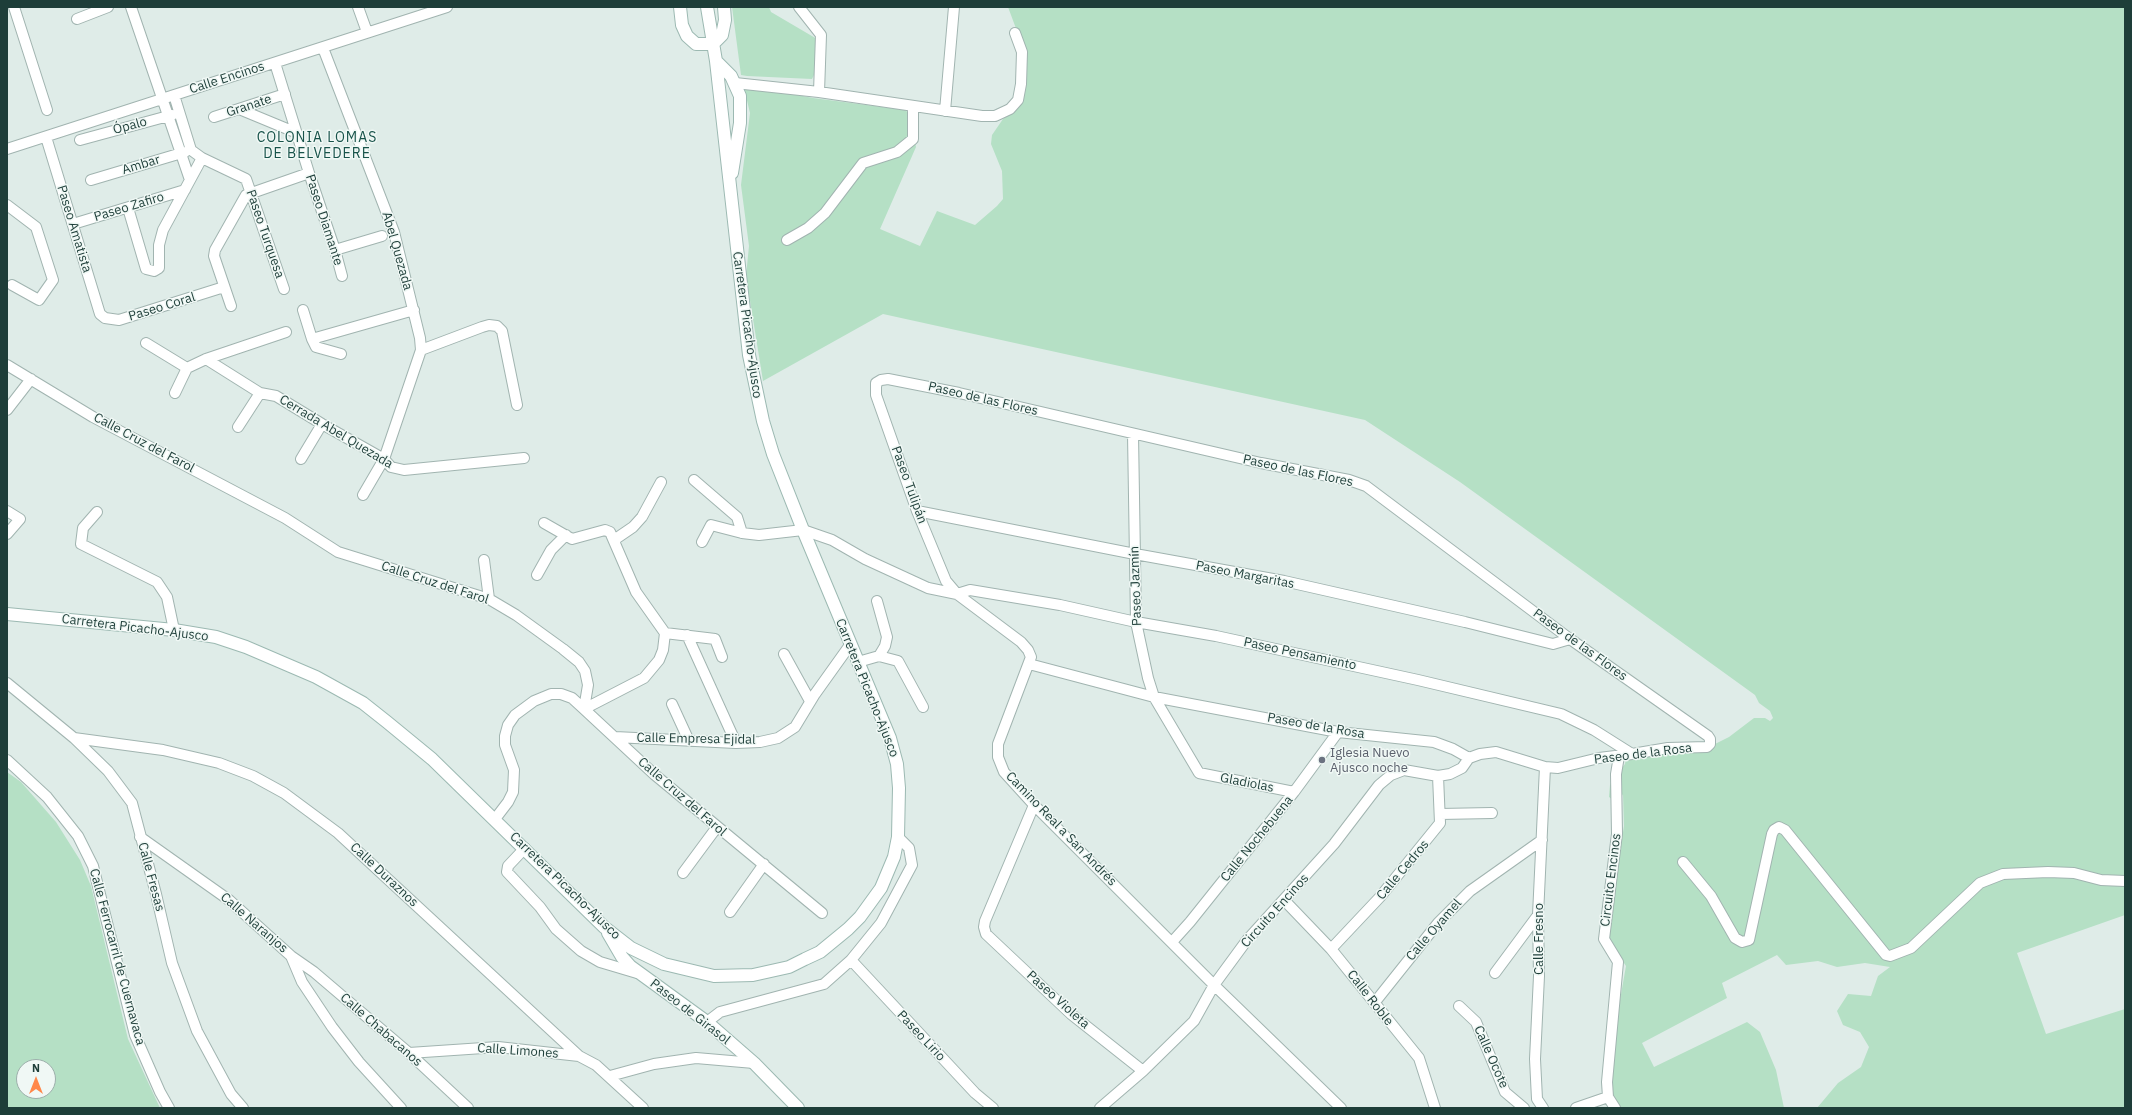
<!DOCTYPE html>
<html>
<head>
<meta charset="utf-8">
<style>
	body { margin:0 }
	#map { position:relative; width:2132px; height:1115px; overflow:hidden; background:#dfece8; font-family:"IBM Plex Sans",sans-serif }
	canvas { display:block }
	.frame { position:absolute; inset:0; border:8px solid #1e3e39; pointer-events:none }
	.north { position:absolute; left:16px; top:1059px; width:40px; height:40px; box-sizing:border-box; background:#f0f8f5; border:1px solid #9caeaa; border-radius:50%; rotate:0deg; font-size:11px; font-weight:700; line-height:16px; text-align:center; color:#1e3e39 }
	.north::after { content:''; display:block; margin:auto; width:14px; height:18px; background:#ff884a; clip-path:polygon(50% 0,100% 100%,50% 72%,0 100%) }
</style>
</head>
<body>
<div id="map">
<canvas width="2132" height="1115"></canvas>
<div class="frame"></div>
<div class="north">N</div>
</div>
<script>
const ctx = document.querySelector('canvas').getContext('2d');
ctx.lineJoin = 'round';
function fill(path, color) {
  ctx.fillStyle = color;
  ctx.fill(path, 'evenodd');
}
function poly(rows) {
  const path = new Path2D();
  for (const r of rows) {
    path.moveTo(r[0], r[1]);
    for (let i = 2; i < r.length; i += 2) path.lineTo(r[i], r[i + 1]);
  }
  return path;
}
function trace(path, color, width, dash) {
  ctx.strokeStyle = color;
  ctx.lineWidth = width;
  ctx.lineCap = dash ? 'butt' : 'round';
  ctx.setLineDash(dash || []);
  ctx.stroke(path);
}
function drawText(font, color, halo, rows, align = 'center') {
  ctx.font = font + ' "IBM Plex Sans",sans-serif';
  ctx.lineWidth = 3;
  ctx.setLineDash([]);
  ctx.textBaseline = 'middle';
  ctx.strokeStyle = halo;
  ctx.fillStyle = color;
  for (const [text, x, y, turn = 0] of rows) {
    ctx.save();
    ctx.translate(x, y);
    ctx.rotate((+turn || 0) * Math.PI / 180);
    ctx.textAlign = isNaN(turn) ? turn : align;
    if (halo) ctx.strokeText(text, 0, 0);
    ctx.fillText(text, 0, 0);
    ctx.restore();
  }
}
fill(poly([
	[732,7,769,7,771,12,817,39,814,75,812,79,747,76,741,75],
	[1008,7,2125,7,2125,915,2017,953,2046,1034,2125,1009,2125,1108,1817,1108,1838,1083,1861,1067,1869,1047,1860,1032,1843,1025,1837,1011,1848,994,1871,996,1878,976,1890,967,1865,963,1837,967,1818,961,1786,965,1777,955,1722,983,1727,998,1642,1043,1654,1067,1747,1022,1760,1032,1776,1070,1784,1108,1617,1108,1612,1100,1610,1075,1614,1034,1626,966,1606,936,1624,826,1623,794,1618,803,1609,797,1610,785,1618,771,1622,775,1622,768,1625,764,1626,758,1664,743,1673,747,1709,747,1729,737,1754,718,1765,718,1770,721,1773,718,1770,711,1759,703,1755,695,1460,482,1365,420,883,314,763,381,746,276,749,246,741,185,750,113,744,88,761,88,813,98,905,110,910,114,916,147,880,229,920,246,937,211,975,225,997,206,1003,199,1002,171,991,144,992,135,1003,119,1016,109,1025,94,1027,58],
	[7,772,21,782,56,822,80,860,91,886,128,1039,160,1108,7,1108],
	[24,1067,48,1067,48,1091,24,1091]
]), '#b5e0c5');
const street = poly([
	[14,7,47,110],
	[131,7,190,180],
	[358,7,367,32],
	[799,7,821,35,819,92],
	[77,19,108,7],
	[323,48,394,232,420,338,421,350,384,459,363,495],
	[275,63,309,173,335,250,342,276],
	[735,83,819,92,982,116,995,116,1010,109,1018,100,1021,84,1022,52,1015,33],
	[174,95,191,150,202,158,246,179,284,289],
	[239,109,297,133],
	[945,111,954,7],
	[214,117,285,94],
	[46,137,100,314,105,318,119,320,224,287],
	[80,140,172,115],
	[7,149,447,7],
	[91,180,185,152],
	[7,205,36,227,53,280,39,300,12,285],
	[128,208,146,269,154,271,159,268,159,245,163,230,202,158],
	[73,224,185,190],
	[787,240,808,228,825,213,863,163,897,152,913,139,913,106],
	[335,250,382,236],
	[231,306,214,256,215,250,246,195,309,173],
	[303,310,312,339,414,310],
	[312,339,316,347,341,354],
	[146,343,187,368],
	[421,350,482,327,489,325,497,326,502,331,517,405],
	[206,359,260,393,276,396,322,424,384,459,391,467,404,470,524,458],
	[7,365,93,417,285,518,338,552,489,599,516,615,563,649,579,662,585,671,588,685,584,709,655,775,822,913],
	[175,393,187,368,206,359,286,332],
	[7,410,31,379],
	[238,427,260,393],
	[1133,434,1136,622,1148,678,1154,697,1199,773,1294,792],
	[301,459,322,424],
	[694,480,737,517,742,533],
	[7,511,20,519,7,534],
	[917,511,1135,554,1284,581,1465,622,1553,644,1570,639],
	[97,512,83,528,81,544,157,582,167,597,174,630],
	[544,523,572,539,605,530,610,532,636,592,665,633],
	[614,540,633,527,642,517,661,482],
	[702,542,711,525,742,533,759,535,803,530,832,540,865,559,928,588,957,594,1021,642,1028,650,1031,657,998,744,998,757,1004,772,1034,805,1214,985,1341,1108],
	[484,560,489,599],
	[537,575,551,550,566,535],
	[877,601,887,637,885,646,879,656],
	[665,633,715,639,722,657],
	[687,635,736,743],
	[784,654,810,701],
	[858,662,879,656,898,661,923,707],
	[1029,664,1154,697,1338,732,1434,742,1453,749,1469,758,1480,754,1496,752,1545,767,1558,768,1599,758,1632,754,1668,748,1707,747,1710,744,1710,739,1708,736,1570,639,1366,486,1349,480,1261,463,959,393,888,379,881,380,876,383,876,395,917,511,946,581,957,594,970,590,1060,605,1136,622,1216,636,1418,680,1561,714,1594,730,1632,754],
	[7,683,74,738,108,771,132,803,156,894,172,963,197,1031,231,1094,243,1108],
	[672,704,689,741],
	[615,737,736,743,760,742,778,738,795,727,815,694,850,645],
	[74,738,163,750,219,763,253,776,284,793,338,833,579,1056,596,1065,643,1108],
	[7,760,47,797,78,836,93,866,135,1035,160,1092,169,1108],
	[1034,805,985,921,984,927,986,934,1071,1014,1143,1071],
	[1440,814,1492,813],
	[495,819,508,802,513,792,514,770,505,745,505,736,508,725,515,715,534,701,551,694,561,694,572,698,584,709,644,678,659,660,663,650,665,633],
	[140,837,229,900,291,956,302,982,332,1027,359,1062,401,1108],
	[525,848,508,866,507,872,540,907,556,929,581,951,600,962,637,973],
	[1683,862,1711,896,1735,938,1742,942,1749,940,1772,834,1774,830,1779,827,1785,830,1886,955,1890,956,1911,948,1980,883,2003,874,2048,872,2074,873,2101,880,2125,881],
	[683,873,717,827],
	[1284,900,1331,949,1419,1058,1435,1108],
	[730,912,764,864],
	[1172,942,1190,922,1294,792,1338,732],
	[1331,949,1380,897,1440,823,1438,776],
	[291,956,314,972,409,1053,468,1108],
	[851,960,975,1093,993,1108],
	[1495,973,1538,915],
	[1375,1002,1438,923,1470,891,1542,840],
	[1459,1006,1476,1022,1505,1092,1524,1108],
	[707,1022,720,1012,824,984,851,960,881,923,912,865,909,848,898,837],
	[409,1053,498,1047,579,1056],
	[610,1076,654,1064,696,1058,754,1063],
	[1100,1108,1143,1071,1194,1021,1214,985,1247,940,1334,844,1379,785,1391,775,1404,770,1438,776,1450,774,1462,768,1469,758],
	[1543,1108,1537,1099,1535,1059,1539,976,1538,915,1545,767],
	[1576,1108,1608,1097],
	[1615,1108,1608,1097,1607,1082,1618,962,1604,939,1617,834,1616,774,1619,756]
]);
const secondary = poly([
	[680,7,682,25,687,36,696,44,713,44,722,35,725,20,724,7],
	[716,61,731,76,740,96,740,123,732,173],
	[7,614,174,630,216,637,246,647,316,677,363,703,387,722,432,759,604,927,631,948,664,964,714,976,753,975,789,967,805,959,820,952,848,929,860,917,881,888,894,857,898,837,899,788,897,764,890,738,803,530,773,454,763,421,749,355,716,61,707,7],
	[608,933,622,957,630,966,707,1022,754,1063,798,1108]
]);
trace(street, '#a1b4b0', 12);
trace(secondary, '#9cb9b2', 14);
trace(street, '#fff', 10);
trace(secondary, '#fff', 12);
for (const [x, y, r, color] of [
	[1322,760,4,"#6b7280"]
]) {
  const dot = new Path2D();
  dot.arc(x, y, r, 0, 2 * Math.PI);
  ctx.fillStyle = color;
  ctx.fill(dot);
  trace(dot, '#f0f8f5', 1.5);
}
drawText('13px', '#1e3e39', '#f0f8f5', [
	["Calle Encinos",227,78,-18],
	["Granate",249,106,-18],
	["Ópalo",130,126,-15],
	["Ambar",141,165,-17],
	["Paseo Zafiro",129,207,-17],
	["Paseo Diamante",324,220,72],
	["Paseo Amatista",74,229,73],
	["Paseo Turquesa",265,234,71],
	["Abel Quezada",397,251,74],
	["Paseo Coral",162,307,-17],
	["Carretera Picacho-Ajusco",747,325,82],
	["Paseo de las Flores",983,399,13],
	["Cerrada Abel Quezada",336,432,31],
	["Calle Cruz del Farol",144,443,28],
	["Paseo de las Flores",1298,471,12],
	["Paseo Tulipán",909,485,70],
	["Paseo Margaritas",1245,575,11],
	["Calle Cruz del Farol",435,583,18],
	["Paseo Jazmín",1136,586,-92],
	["Carretera Picacho-Ajusco",135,628,7],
	["Paseo de las Flores",1580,645,36],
	["Paseo Pensamiento",1300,654,12],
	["Carretera Picacho-Ajusco",867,688,68],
	["Paseo de la Rosa",1316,726,10],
	["Calle Empresa Ejidal",696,739,1],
	["Paseo de la Rosa",1643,754,-7],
	["Gladiolas",1247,783,11],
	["Calle Cruz del Farol",682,797,41],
	["Camino Real a San Andrés",1061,829,46],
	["Calle Nochebuena",1257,839,-51],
	["Calle Cedros",1403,870,-50],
	["Calle Duraznos",384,875,43],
	["Calle Fresas",151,877,75],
	["Circuito Encinos",1611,880,-83],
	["Carretera Picacho-Ajusco",565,886,44],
	["Circuito Encinos",1275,911,-48],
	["Calle Naranjos",254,923,41],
	["Calle Oyamel",1434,930,-49],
	["Calle Fresno",1539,939,-90],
	["Calle Ferrocarril de Cuernavaca",117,957,75],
	["Calle Roble",1370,998,52],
	["Paseo Violeta",1058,1000,42],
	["Paseo de Girasol",690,1012,38],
	["Calle Chabacanos",381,1030,41],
	["Paseo Lirio",921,1036,47],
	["Calle Limones",518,1051,4],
	["Calle Ocote",1491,1057,66]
]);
drawText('13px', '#5b616d', '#f0f8f5', [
	["Iglesia Nuevo",1330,753],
	["Ajusco noche",1330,768]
], 'left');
ctx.letterSpacing = '1px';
drawText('14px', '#18534a', '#f0f8f5', [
	["COLONIA LOMAS",317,138],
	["DE BELVEDERE",317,154]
]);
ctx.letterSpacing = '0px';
</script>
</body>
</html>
